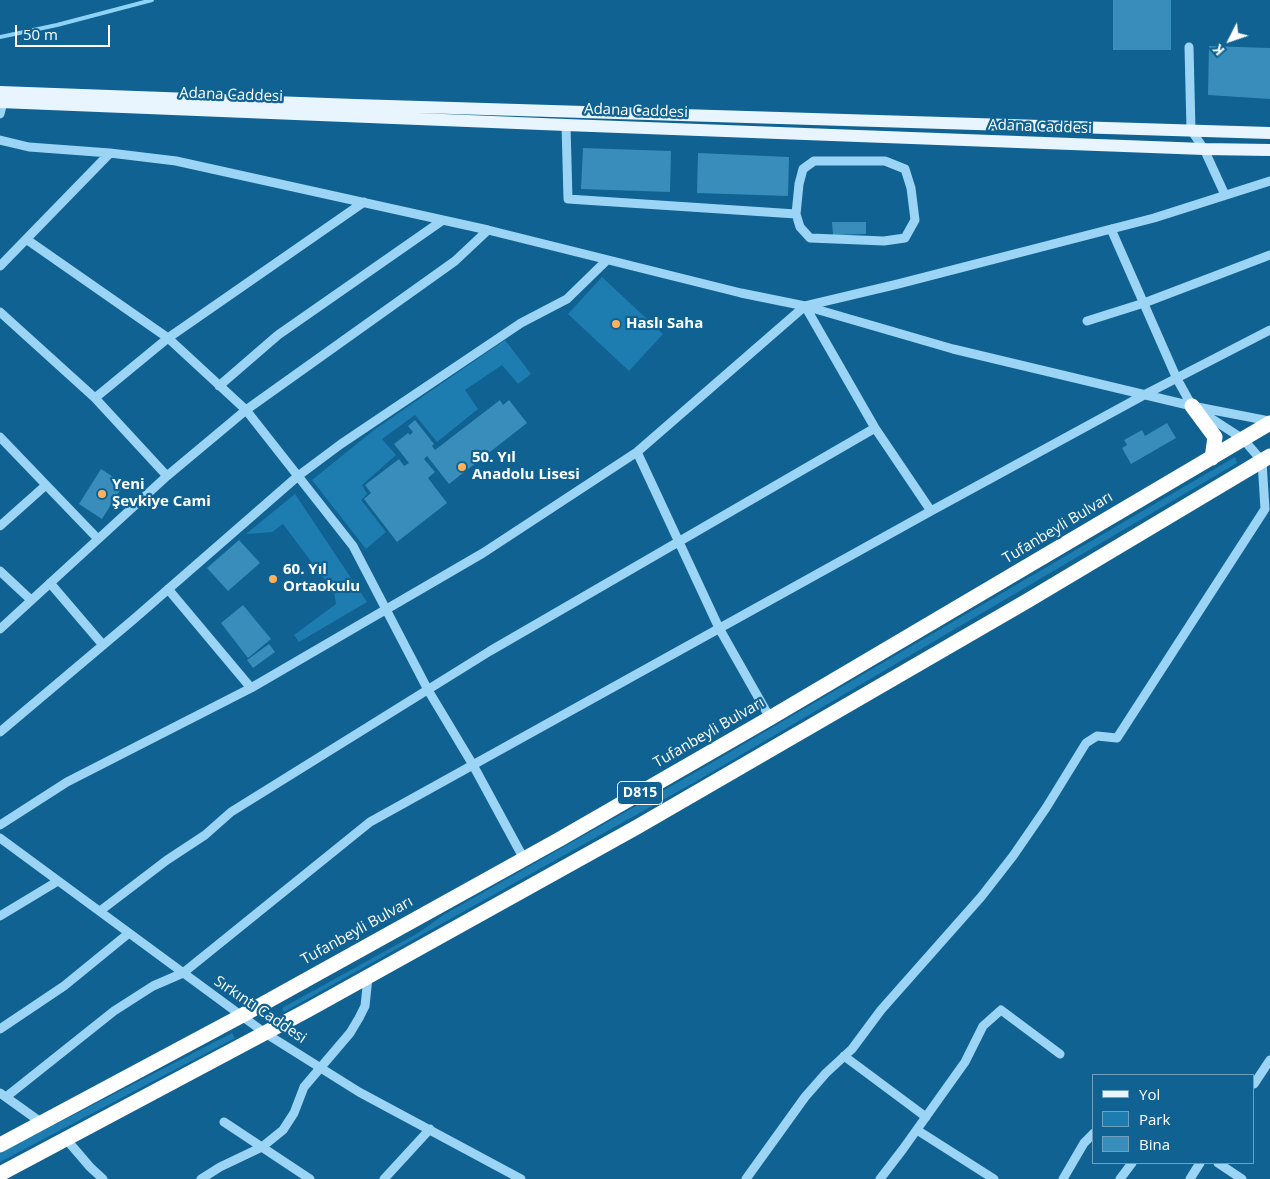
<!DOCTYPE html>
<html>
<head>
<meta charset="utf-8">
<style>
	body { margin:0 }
	#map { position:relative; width:1270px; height:1179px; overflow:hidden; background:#0f6292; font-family:"Open Sans",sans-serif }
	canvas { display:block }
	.legend { position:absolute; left:1092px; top:1074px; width:162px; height:90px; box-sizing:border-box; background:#0f6292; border:1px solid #6fa1be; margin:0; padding:6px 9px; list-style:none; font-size:15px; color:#fff }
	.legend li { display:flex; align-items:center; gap:10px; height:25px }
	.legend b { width:25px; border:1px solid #6fa1be }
	.north { position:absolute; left:1205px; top:15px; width:50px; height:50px; -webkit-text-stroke:4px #0f6292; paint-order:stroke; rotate:229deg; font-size:14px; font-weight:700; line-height:20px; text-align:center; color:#fff }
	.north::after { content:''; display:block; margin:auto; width:18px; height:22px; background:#fff; clip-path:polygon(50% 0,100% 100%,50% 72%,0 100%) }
	.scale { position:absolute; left:15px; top:25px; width:95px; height:22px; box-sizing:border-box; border:2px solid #fff; border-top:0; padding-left:6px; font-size:15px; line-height:18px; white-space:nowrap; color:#fff; -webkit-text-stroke:4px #0f6292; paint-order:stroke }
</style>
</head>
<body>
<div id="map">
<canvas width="1270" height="1179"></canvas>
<ul class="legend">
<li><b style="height:6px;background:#e8f5ff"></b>Yol</li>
<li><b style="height:14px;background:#1e7db0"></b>Park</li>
<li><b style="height:14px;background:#388dbb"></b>Bina</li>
</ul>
<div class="north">K</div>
<div class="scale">50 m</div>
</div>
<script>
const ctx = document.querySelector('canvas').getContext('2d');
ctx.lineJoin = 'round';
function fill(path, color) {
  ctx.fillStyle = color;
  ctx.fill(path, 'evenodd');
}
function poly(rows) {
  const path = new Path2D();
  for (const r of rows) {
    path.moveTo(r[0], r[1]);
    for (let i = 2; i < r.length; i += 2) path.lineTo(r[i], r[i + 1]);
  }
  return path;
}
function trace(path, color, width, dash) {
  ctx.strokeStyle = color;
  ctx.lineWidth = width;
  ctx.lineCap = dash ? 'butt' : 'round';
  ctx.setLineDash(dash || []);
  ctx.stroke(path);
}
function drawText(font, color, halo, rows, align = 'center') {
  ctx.font = font + ' "Open Sans",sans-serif';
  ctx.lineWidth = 4.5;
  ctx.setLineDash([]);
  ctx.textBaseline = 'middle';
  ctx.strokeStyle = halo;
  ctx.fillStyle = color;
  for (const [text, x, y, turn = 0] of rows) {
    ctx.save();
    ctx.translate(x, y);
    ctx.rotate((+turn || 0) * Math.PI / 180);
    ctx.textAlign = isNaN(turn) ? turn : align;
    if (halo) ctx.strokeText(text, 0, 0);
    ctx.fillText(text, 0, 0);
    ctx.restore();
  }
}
fill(poly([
	[602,277,663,334,629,371,568,314],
	[505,340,531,374,518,384,502,365,465,390,478,409,437,442,415,415,382,439,396,455,362,485,367,494,361,500,386,532,366,549,312,480,374,430],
	[1235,457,1237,463,695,782,284,1012,282,1008,418,933,445,914,689,776],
	[295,494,367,602,299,642,294,635,336,604,334,592,283,524,272,532,246,534],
	[232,1033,235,1038,0,1162,0,1153]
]), '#1e7db0');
trace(poly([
	[0,37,57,25,152,0]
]), '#8dd3f7', 4);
fill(poly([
	[1113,0,1171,0,1171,50,1113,50],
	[1209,46,1270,48,1270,99,1208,95],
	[583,148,671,151,670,192,581,189],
	[698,153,789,157,788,196,697,193],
	[832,222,866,222,866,234,833,235],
	[500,400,503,405,509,400,527,423,449,484,427,456,424,459,435,472,428,478,447,503,397,542,364,499,371,493,365,485,399,459,404,466,409,463,394,444,408,433,410,435,413,432,408,426,415,420,434,444,432,446,435,450],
	[1167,423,1176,438,1131,464,1122,448,1127,445,1124,440,1142,430,1145,436],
	[101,469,124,484,102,519,79,504],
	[239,540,260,563,228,591,207,568],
	[243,605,271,639,248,658,221,623],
	[269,644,275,652,253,668,247,660]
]), '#388dbb');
trace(poly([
	[1189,47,1191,130,1204,149,1225,195],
	[0,114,3,102],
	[566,125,568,199,796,214],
	[0,140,29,147,110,153,176,161,488,230,741,293,805,306,953,349,1192,406,1270,421],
	[814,161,885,161,905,169,911,188,915,220,905,238,884,241,810,238,800,227,796,214,799,184,803,169,814,161],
	[26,239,168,338,246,410,353,546,428,690,473,765,524,859],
	[0,266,110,153],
	[805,306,875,428,931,511],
	[0,312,95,398,167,476],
	[1087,321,1144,303,1270,255],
	[219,386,278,335,443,220],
	[95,398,168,338,364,202],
	[0,437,98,539],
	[637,452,719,628,770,718],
	[0,526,46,485],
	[0,571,31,600],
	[50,583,103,645],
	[168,589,251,688],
	[0,629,167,476,246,410,455,261,488,230],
	[0,732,134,619,298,476,341,444,521,323,567,299,607,260],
	[0,825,67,782,251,688,483,553,637,452,805,306,898,284,1154,218,1270,181],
	[0,838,265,1033,359,1092,521,1179],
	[100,911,167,860,205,835,231,812,490,651,875,428],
	[0,916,58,881],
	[0,1029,64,986,129,933],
	[844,1056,926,1117],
	[1254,1084,1270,1060],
	[0,1093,42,1123],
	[6,1097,114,1011,153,986,183,973,370,822,931,511,1144,395,1270,330],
	[224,1122,310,1179],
	[917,1130,994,1179],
	[66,1139,90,1167,103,1179],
	[1218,1163,1242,1179],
	[201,1179,220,1167,262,1147,283,1130,294,1113,304,1087,350,1033,359,1018,365,1006,368,977],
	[384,1179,430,1129],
	[746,1179,805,1097,826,1073,852,1049,881,1010,981,897,1013,856,1046,808,1086,743,1097,736,1117,738,1265,509,1262,461,1243,439,1192,406,1177,379,1111,229],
	[880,1179,903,1149,965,1062,983,1026,1001,1010,1060,1054],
	[1063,1179,1084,1143,1094,1133],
	[1120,1179,1132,1163],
	[1190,1179,1200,1163]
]), '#9bd4f4', 9);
trace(poly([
	[0,92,355,105,1270,133],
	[0,102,566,125,1204,149,1270,150]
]), '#e8f5ff', 12);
trace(poly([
	[1192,406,1215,437,1212,458],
	[0,1145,241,1016,560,839,770,718,1270,423],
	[0,1174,308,1010,637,827,1027,601,1270,456]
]), '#fff', 15);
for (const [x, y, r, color] of [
	[616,324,5,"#ffb15e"],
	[462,467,5,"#ffb15e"],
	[102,494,5,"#ffb15e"],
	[273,579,5,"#ffb15e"]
]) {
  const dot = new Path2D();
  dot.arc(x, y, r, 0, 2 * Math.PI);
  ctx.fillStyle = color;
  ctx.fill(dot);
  trace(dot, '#0f6292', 2);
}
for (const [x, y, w] of [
	[640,793,45]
]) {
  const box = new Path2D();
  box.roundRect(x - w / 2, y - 11.5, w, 23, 4);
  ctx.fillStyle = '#0f6292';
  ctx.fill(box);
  trace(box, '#fff', 1);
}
drawText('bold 14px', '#fff', null, [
	["D815",640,793]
]);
drawText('15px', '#fff', '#0f6292', [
	["Adana Caddesi",231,95,2],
	["Adana Caddesi",636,111,2],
	["Adana Caddesi",1040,127,2],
	["Tufanbeyli Bulvarı",1058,528,-31],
	["Tufanbeyli Bulvarı",709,733,-30],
	["Tufanbeyli Bulvarı",357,931,-29],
	["Sırkıntı Caddesi",260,1010,34]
]);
drawText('bold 15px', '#fff', '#0f6292', [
	["Haslı Saha",626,324],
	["50. Yıl",472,458],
	["Anadolu Lisesi",472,475],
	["Yeni",112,485],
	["Şevkiye Cami",112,502],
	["60. Yıl",283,570],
	["Ortaokulu",283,587]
], 'left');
</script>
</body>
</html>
